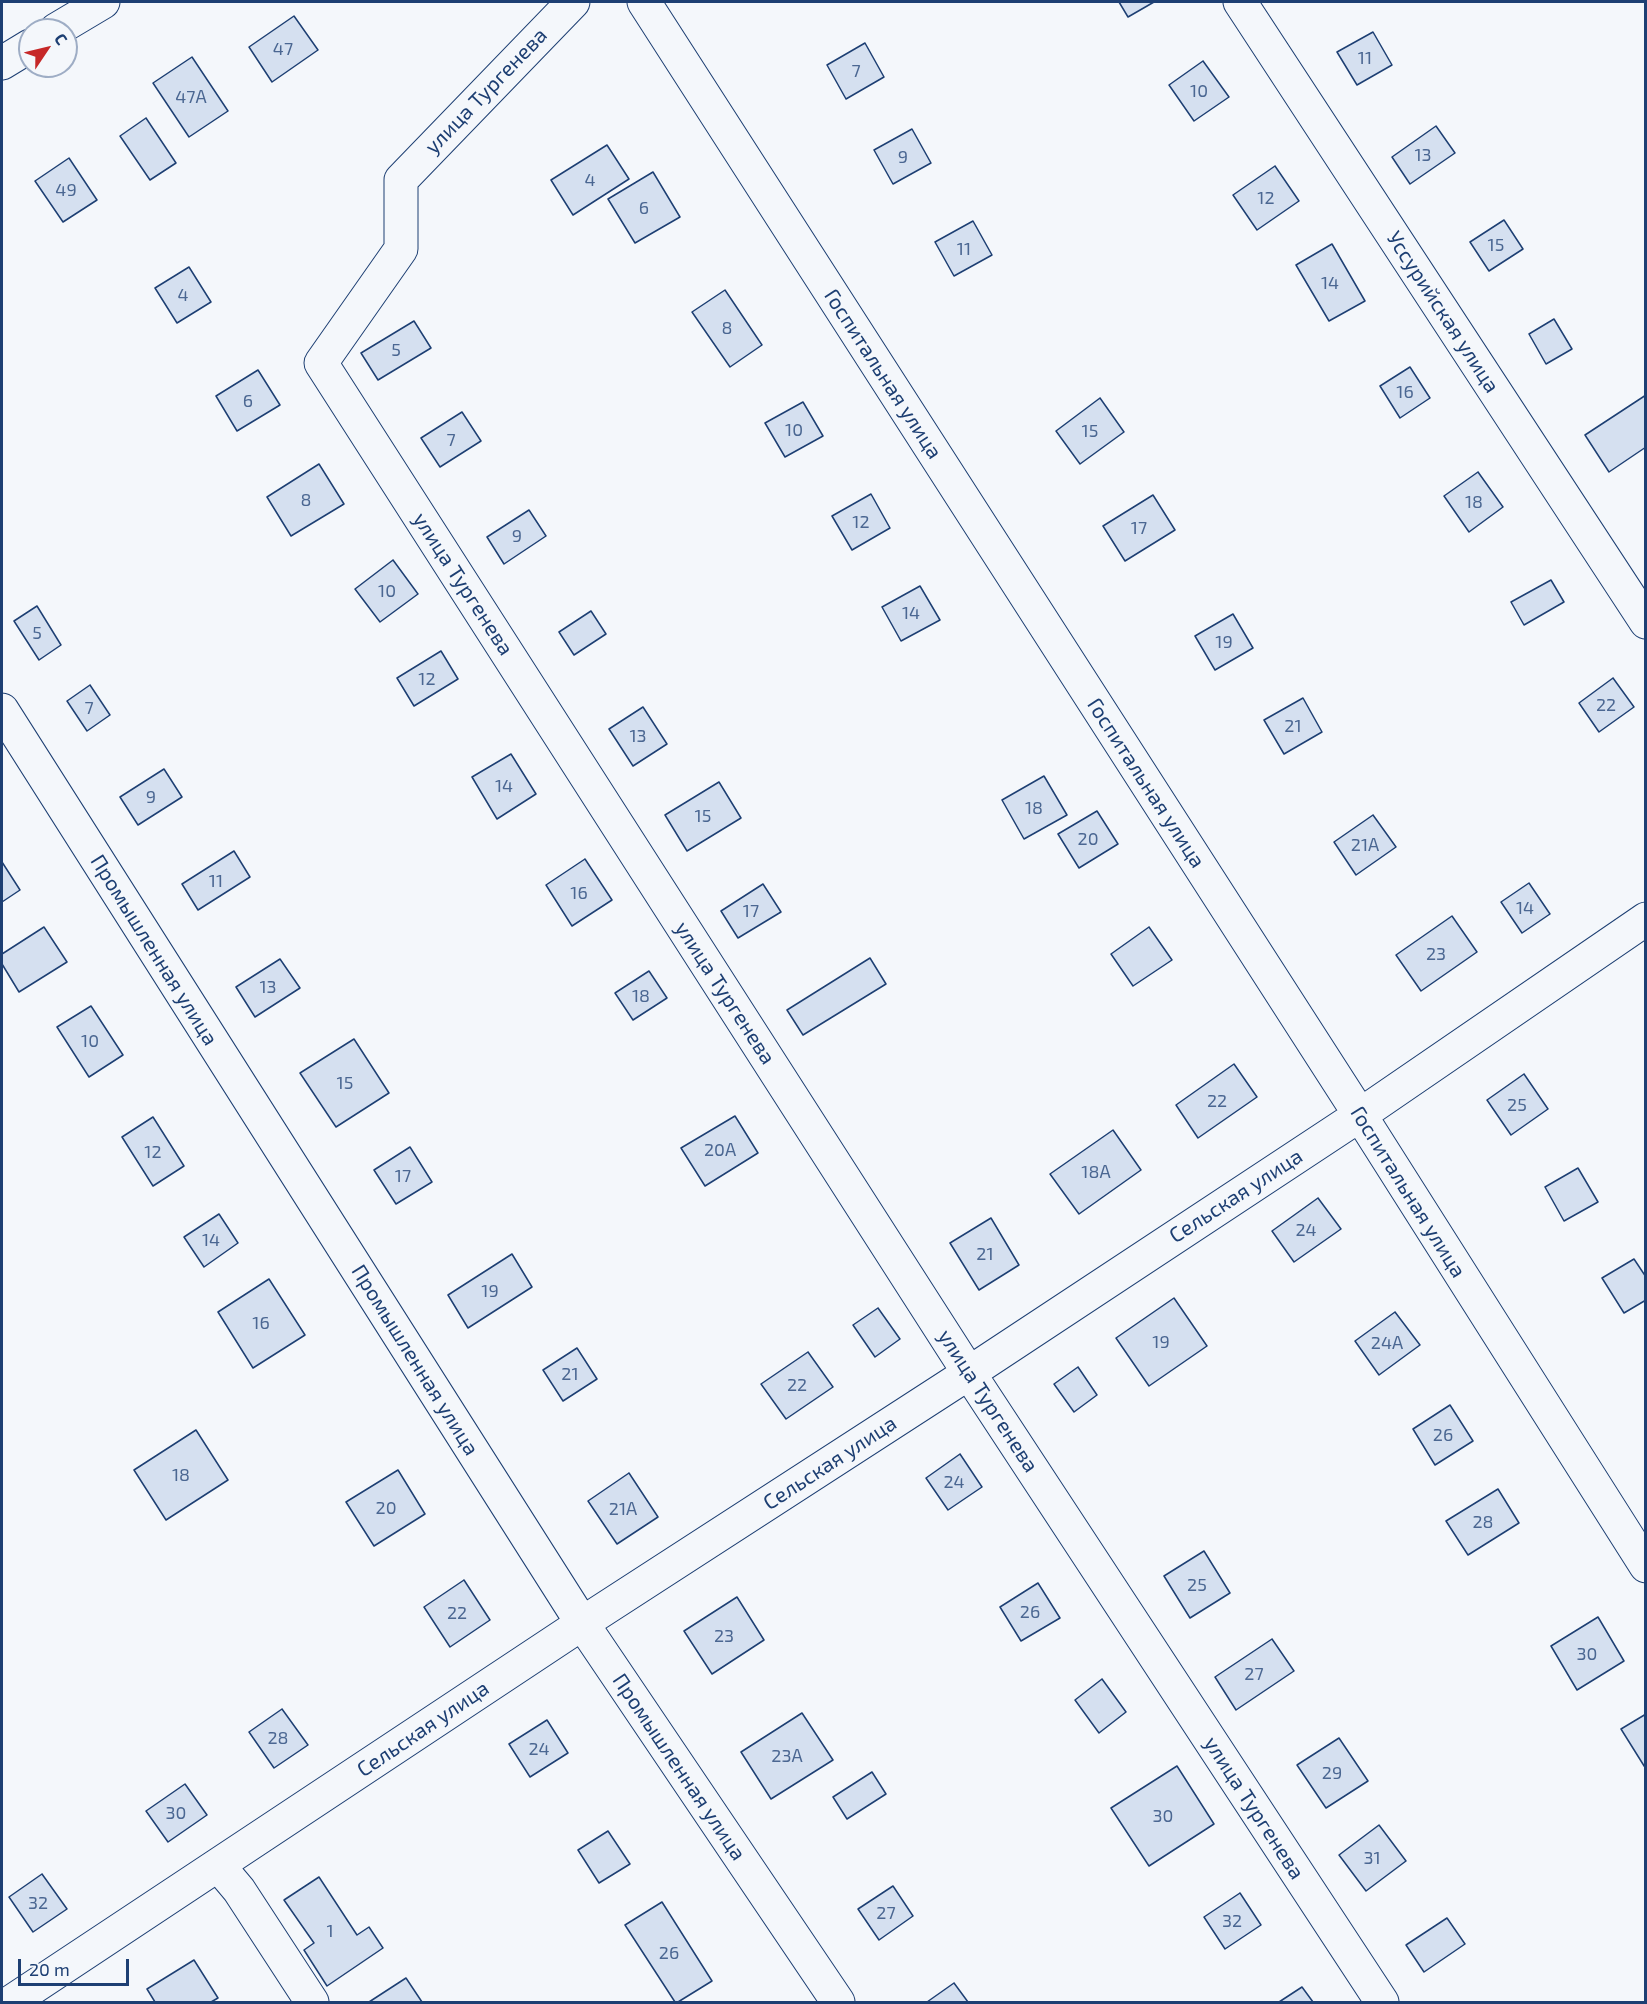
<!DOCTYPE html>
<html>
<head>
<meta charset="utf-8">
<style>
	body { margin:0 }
	#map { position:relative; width:1647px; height:2004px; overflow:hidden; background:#f4f7fb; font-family:"Exo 2",sans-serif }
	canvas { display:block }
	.frame { position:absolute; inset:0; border:3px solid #1d3f73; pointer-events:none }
	.north { position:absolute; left:18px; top:18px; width:60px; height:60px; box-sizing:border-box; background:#f4f7fb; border:2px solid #9eadc5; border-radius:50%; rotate:55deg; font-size:16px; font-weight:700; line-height:24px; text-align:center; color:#1d3f73 }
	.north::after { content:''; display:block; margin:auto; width:21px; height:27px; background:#c62828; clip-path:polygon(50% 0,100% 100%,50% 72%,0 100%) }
	.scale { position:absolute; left:18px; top:1959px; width:111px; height:27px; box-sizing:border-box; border:3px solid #1d3f73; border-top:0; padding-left:8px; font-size:18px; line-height:21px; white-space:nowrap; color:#1d3f73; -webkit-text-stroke:4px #f4f7fb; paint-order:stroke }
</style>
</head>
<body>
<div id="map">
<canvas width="1647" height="2004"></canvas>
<div class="frame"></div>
<div class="north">С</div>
<div class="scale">20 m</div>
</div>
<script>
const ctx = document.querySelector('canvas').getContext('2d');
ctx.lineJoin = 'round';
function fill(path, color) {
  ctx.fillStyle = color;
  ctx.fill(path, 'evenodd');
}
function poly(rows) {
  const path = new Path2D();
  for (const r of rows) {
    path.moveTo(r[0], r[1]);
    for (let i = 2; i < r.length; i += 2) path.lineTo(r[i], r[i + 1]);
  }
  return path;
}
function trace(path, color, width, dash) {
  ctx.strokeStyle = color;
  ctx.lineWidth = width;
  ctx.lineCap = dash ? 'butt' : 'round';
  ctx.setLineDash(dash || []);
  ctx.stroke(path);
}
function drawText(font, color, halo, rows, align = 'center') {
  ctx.font = font + ' "Exo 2",sans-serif';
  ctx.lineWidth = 4.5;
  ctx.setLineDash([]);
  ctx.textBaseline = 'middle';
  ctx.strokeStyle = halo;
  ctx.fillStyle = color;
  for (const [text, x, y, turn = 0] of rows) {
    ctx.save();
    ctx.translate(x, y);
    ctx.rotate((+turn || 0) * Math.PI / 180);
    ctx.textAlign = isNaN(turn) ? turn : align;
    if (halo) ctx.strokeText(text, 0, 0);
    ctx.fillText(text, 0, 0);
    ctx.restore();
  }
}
const building = poly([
	[1119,2,1154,2,1128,17,1119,2],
	[294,16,318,50,272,82,249,47,294,16],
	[1373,32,1392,65,1357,85,1337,52,1373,32],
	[865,43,884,77,846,99,827,65,865,43],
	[192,57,228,111,189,137,153,83,192,57],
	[1203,61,1229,97,1194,121,1169,85,1203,61],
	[146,118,176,163,150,180,120,136,146,118],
	[1436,126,1455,153,1410,184,1392,157,1436,126],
	[912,129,931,163,893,184,874,150,912,129],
	[607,145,629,179,573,215,551,180,607,145],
	[69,158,97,200,63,222,35,181,69,158],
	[1275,166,1299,201,1257,230,1233,195,1275,166],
	[653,172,680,217,635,243,608,199,653,172],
	[1504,220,1523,249,1489,271,1470,242,1504,220],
	[973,221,992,255,954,276,935,242,973,221],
	[1332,244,1365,301,1329,321,1296,265,1332,244],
	[189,267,211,302,177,323,155,288,189,267],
	[725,290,762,345,730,367,692,312,725,290],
	[1554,319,1572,349,1546,364,1529,334,1554,319],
	[414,321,431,348,378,380,361,353,414,321],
	[1410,367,1430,398,1400,418,1380,386,1410,367],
	[258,370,280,405,237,431,216,396,258,370],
	[1646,395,1646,447,1609,472,1585,435,1646,395],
	[1100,398,1124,432,1080,464,1056,431,1100,398],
	[803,402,823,436,785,457,765,423,803,402],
	[462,412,481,441,440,467,421,438,462,412],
	[319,464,344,504,291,536,267,497,319,464],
	[1478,472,1503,507,1469,532,1444,496,1478,472],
	[871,494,890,528,852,550,832,516,871,494],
	[1153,495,1175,530,1125,561,1103,526,1153,495],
	[529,510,546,536,504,564,487,537,529,510],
	[393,560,418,594,380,622,355,589,393,560],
	[1551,580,1564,602,1524,625,1511,602,1551,580],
	[920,586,940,620,901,641,882,607,920,586],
	[37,606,61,645,39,660,14,621,37,606],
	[591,611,606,634,574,655,559,632,591,611],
	[1233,614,1253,648,1215,670,1195,636,1233,614],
	[441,651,458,679,414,706,397,678,441,651],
	[1613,678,1634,707,1599,732,1579,703,1613,678],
	[90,685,110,715,87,731,67,701,90,685],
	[1303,698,1322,732,1284,754,1264,720,1303,698],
	[643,707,667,744,633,766,609,729,643,707],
	[511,754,536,794,497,819,472,777,511,754],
	[164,769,182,797,138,825,120,797,164,769],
	[1044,776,1067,815,1024,839,1002,800,1044,776],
	[719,782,741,818,687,851,665,815,719,782],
	[1097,811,1118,844,1079,868,1058,834,1097,811],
	[1373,815,1396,847,1356,875,1334,842,1373,815],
	[234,851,250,877,198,910,182,884,234,851],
	[585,859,612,900,572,926,546,885,585,859],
	[2,862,20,890,2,902,2,862],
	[1529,883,1550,914,1522,933,1501,902,1529,883],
	[763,884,781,912,738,938,721,911,763,884],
	[1452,916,1477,952,1421,991,1396,955,1452,916],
	[44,927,67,962,19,992,2,964,2,954,44,927],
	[1149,927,1172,960,1133,986,1111,954,1149,927],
	[870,958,886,984,803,1035,787,1010,870,958],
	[280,959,300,988,255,1017,236,987,280,959],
	[649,971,667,998,633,1020,615,993,649,971],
	[91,1006,123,1055,89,1077,57,1027,91,1006],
	[354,1039,389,1093,336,1127,300,1073,354,1039],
	[1234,1064,1257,1097,1198,1138,1176,1105,1234,1064],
	[1524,1074,1548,1109,1511,1135,1487,1100,1524,1074],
	[735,1116,758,1153,705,1186,681,1148,735,1116],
	[153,1117,184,1166,153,1186,122,1137,153,1117],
	[1113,1130,1141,1170,1079,1214,1050,1174,1113,1130],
	[410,1147,432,1182,396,1204,374,1170,410,1147],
	[1578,1168,1598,1202,1564,1221,1545,1187,1578,1168],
	[1318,1198,1341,1229,1294,1262,1272,1231,1318,1198],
	[219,1214,238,1243,204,1267,184,1237,219,1214],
	[991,1218,1019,1265,979,1290,950,1243,991,1218],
	[512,1254,532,1287,468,1328,448,1295,512,1254],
	[1634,1259,1646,1277,1646,1300,1624,1313,1602,1278,1634,1259],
	[269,1279,305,1335,253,1368,218,1312,269,1279],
	[1174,1298,1207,1346,1149,1386,1116,1338,1174,1298],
	[878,1308,900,1339,875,1357,853,1325,878,1308],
	[1395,1312,1420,1345,1379,1375,1355,1341,1395,1312],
	[577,1348,597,1379,563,1401,543,1370,577,1348],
	[808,1352,833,1387,786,1419,761,1384,808,1352],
	[1078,1367,1097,1395,1074,1412,1054,1384,1078,1367],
	[1450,1405,1473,1441,1435,1465,1413,1429,1450,1405],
	[196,1430,228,1480,166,1520,134,1470,196,1430],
	[960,1454,982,1487,948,1510,926,1478,960,1454],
	[398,1470,425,1514,374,1546,346,1502,398,1470],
	[629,1473,658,1517,617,1544,588,1501,629,1473],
	[1498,1489,1519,1523,1468,1555,1446,1521,1498,1489],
	[1204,1551,1230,1593,1190,1618,1164,1576,1204,1551],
	[464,1580,490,1620,450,1647,424,1607,464,1580],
	[1038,1583,1060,1618,1021,1641,1000,1607,1038,1583],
	[737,1597,764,1640,712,1674,684,1631,737,1597],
	[1598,1617,1624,1661,1577,1690,1551,1646,1598,1617],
	[1272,1639,1294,1671,1236,1710,1215,1677,1272,1639],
	[1102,1679,1126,1712,1099,1733,1075,1700,1102,1679],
	[282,1709,308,1745,274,1768,249,1732,282,1709],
	[802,1713,833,1760,771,1799,741,1752,802,1713],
	[1646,1714,1646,1769,1621,1729,1646,1714],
	[547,1720,568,1753,530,1777,509,1744,547,1720],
	[1339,1738,1368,1781,1326,1808,1297,1765,1339,1738],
	[1177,1766,1214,1824,1149,1866,1111,1808,1177,1766],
	[872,1772,886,1794,847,1819,833,1797,872,1772],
	[185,1784,207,1815,168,1842,146,1811,185,1784],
	[1379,1825,1406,1861,1366,1891,1339,1855,1379,1825],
	[608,1831,630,1864,599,1883,578,1850,608,1831],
	[42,1874,67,1909,33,1932,9,1897,42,1874],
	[319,1877,357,1935,369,1927,383,1948,327,1986,304,1950,314,1943,284,1900,319,1877],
	[893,1886,913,1916,879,1940,858,1909,893,1886],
	[1240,1893,1261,1925,1225,1949,1204,1917,1240,1893],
	[662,1902,712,1981,678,2002,675,2002,625,1925,662,1902],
	[1447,1918,1465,1944,1424,1972,1406,1945,1447,1918],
	[194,1960,218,1998,211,2002,155,2002,147,1989,194,1960],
	[406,1978,422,2002,369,2002,406,1978],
	[954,1983,968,2002,927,2002,954,1983],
	[1302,1987,1313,2002,1279,2002,1302,1987]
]);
fill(building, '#d5e0f0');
trace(building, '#1d3f73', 1.5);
const street = poly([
	[573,2,401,180,401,249,321,363,969,1373,1382,2002],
	[644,2,1360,1115,1646,1566],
	[1240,2,1646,622],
	[56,30,103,2],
	[2,63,30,46],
	[2,710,582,1623,838,2002],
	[218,1865,239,1890,312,2002],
	[11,2002,595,1615,969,1373,1360,1115,1646,919]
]);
trace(street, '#1d3f73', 35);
trace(street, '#f4f7fb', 33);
drawText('18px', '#4b6792', null, [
	["47",283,49],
	["11",1365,58],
	["7",856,71],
	["10",1199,91],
	["47А",191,97],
	["13",1423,155],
	["9",903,157],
	["4",590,180],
	["49",66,190],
	["12",1266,198],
	["6",644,208],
	["15",1496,245],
	["11",964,249],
	["14",1330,283],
	["4",183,295],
	["8",727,328],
	["5",396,350],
	["16",1405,392],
	["6",248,401],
	["10",794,430],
	["15",1090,431],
	["7",451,440],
	["8",306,500],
	["18",1474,502],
	["12",861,522],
	["17",1139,528],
	["9",517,536],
	["10",387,591],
	["14",911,613],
	["5",37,633],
	["19",1224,642],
	["12",427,679],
	["22",1606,705],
	["7",89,708],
	["21",1293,726],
	["13",638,736],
	["14",504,786],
	["9",151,797],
	["18",1034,808],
	["15",703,816],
	["20",1088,839],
	["21А",1365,845],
	["11",216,881],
	["16",579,893],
	["14",1525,908],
	["17",751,911],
	["23",1436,954],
	["13",268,987],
	["18",641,996],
	["10",90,1041],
	["15",345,1083],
	["22",1217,1101],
	["25",1517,1105],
	["20А",720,1150],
	["12",153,1152],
	["18А",1096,1172],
	["17",403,1176],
	["24",1306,1230],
	["14",211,1240],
	["21",985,1254],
	["19",490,1291],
	["16",261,1323],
	["19",1161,1342],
	["24А",1387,1343],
	["21",570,1374],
	["22",797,1385],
	["26",1443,1435],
	["18",181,1475],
	["24",954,1482],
	["20",386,1508],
	["21А",623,1509],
	["28",1483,1522],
	["25",1197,1585],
	["26",1030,1612],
	["22",457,1613],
	["23",724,1636],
	["30",1587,1654],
	["27",1254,1674],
	["28",278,1738],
	["24",539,1749],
	["23А",787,1756],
	["29",1332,1773],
	["30",176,1813],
	["30",1163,1816],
	["31",1372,1858],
	["32",38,1903],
	["27",886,1913],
	["32",1232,1921],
	["1",330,1931],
	["26",669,1953]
]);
drawText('21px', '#1d3f73', '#f4f7fb', [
	["улица Тургенева",486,91,-46],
	["Уссурийская улица",1443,312,57],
	["Госпитальная улица",883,374,57],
	["улица Тургенева",463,584,57],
	["Госпитальная улица",1146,783,57],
	["Промышленная улица",154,950,58],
	["улица Тургенева",725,993,57],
	["Госпитальная улица",1408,1192,58],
	["Сельская улица",1236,1196,-33],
	["Промышленная улица",415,1360,58],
	["улица Тургенева",988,1401,57],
	["Сельская улица",830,1463,-33],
	["Сельская улица",423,1729,-34],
	["Промышленная улица",679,1767,56],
	["улица Тургенева",1254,1808,57]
]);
</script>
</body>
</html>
